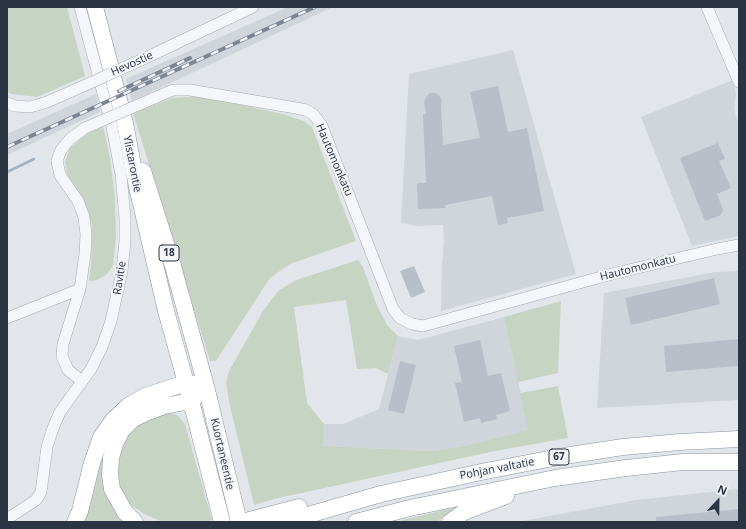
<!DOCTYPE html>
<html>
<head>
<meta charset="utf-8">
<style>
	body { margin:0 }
	#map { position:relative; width:746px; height:529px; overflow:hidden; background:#e2e6ea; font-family:"Open Sans",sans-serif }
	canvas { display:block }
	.frame { position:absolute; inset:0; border:8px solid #2a3443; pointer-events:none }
	.north { position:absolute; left:698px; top:481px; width:40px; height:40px; -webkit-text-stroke:3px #f2f4f8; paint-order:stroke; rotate:22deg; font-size:11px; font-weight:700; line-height:16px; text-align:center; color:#2a3443 }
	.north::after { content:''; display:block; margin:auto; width:14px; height:18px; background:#2a3443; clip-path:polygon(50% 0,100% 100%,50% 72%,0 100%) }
</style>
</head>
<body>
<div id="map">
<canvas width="746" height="529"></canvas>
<div class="frame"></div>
<div class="north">N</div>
</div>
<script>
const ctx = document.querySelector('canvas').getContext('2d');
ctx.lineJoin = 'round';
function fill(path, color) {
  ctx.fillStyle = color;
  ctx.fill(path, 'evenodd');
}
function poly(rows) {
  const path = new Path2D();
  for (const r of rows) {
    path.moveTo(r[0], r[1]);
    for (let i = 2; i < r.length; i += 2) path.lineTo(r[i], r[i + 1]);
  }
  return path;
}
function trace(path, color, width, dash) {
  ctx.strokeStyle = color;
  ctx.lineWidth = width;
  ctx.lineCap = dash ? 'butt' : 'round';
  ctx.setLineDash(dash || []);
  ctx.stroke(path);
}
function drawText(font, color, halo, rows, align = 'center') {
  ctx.font = font + ' "Open Sans",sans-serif';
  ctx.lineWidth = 4;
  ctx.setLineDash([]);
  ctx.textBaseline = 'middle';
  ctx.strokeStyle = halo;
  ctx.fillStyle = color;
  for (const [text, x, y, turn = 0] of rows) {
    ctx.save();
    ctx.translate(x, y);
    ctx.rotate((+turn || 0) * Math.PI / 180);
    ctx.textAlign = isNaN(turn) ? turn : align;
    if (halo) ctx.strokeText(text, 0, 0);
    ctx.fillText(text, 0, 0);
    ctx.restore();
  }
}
fill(poly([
	[288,7,333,7,132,101,126,79],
	[513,50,576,274,441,311,442,265,444,240,443,225,417,226,401,223,409,74],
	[733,80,736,93,734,109,739,126,739,236,692,246,641,117],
	[96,94,100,112,7,155,7,134],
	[739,271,739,400,597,408,604,293,715,272],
	[504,317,529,430,468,445,433,451,322,446,324,424,343,424,379,409,398,336,418,340],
	[739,489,739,522,517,522,636,500]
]), '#d0d5dc');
fill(poly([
	[7,7,67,7,85,76,37,97,12,94,7,92],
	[200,96,283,114,304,121,312,127,356,241,290,264,270,278,216,361,210,361,133,113,172,98],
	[103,126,110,158,115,198,116,238,113,266,107,274,97,280,89,281,91,266,92,224,83,201,68,179,65,162,70,148,84,136],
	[358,260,363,267,376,303,387,325,398,336,388,374,376,368,357,369,346,300,294,307,307,403,324,424,323,446,433,451,468,445,528,430,520,393,558,386,568,438,495,451,274,499,254,505,229,402,226,382,229,371,263,311,278,291,296,280],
	[561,301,558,373,518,382,504,317],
	[164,412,177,415,185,424,212,520,205,522,163,522,146,515,131,505,121,489,114,473,116,453,134,424],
	[109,438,103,458,103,477,129,522,81,522,93,478],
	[452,508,456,509,437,522,395,522]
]), '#c8d4c3');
trace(poly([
	[7,172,34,159]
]), '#9db4ca', 2.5);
fill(poly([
	[498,86,508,132,527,128,544,211,507,218,508,223,498,225,492,196,445,205,446,208,418,209,417,183,426,183,423,114,426,114,424,102,426,97,430,93,436,93,440,96,442,101,441,106,443,145,480,138,470,92],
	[718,143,725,159,719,161,731,188,717,194,723,210,721,215,705,221,680,158],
	[414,266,425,292,411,298,400,271],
	[714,278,720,304,631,325,625,298],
	[739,339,739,366,666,372,664,346],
	[480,340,488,376,501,373,510,411,496,415,497,419,481,423,480,418,464,422,455,383,462,382,454,346],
	[400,361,416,365,404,414,388,410],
	[739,509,739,522,656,522,656,517]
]), '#b9bfc8');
const minor = poly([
	[707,7,739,82],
	[141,60,253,7],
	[152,99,173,90,190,90,296,108,306,110,314,115,322,126,393,309,400,318,412,324,423,326,612,274,717,249,739,245],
	[7,103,15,106,30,107,47,102,79,88],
	[7,318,80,289],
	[82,381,68,370,62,356,63,344,80,289,85,254,86,234,84,217,78,201,60,175,57,161,61,150,70,139,85,128],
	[7,519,36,500,41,492,47,447,53,428,60,412,91,369,102,347,111,321,122,271,125,241,125,218,121,174,112,127,80,7]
]);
const highway = poly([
	[95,7,125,123,137,187,166,311,191,401,222,522],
	[143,171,173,266,206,386,239,522],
	[75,522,80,511,92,463,101,437,113,420,128,406,145,396,186,383,196,384],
	[135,522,125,512,112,489,110,475,111,458,115,444,122,430,133,419,148,412,164,406,191,401,198,394],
	[242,522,299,507],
	[284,522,381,494,481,472,564,456,623,447,680,442,739,439],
	[356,522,410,508,555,478,626,468,683,462,739,462],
	[450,522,464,512,506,496]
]);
trace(minor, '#a7adb5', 12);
trace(highway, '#8993a1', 17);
trace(minor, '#f5f6f9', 11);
trace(highway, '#fff', 16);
const rail = poly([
	[119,91,190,58],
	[7,147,315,7]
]);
trace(rail, '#7b8594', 4);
trace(rail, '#f2f4f8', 2.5, [8]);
const minorBridge = poly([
	[79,88,141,60],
	[85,128,152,99]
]);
trace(minorBridge, '#a7adb5', 12, []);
trace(minorBridge, '#f5f6f9', 11);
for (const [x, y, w] of [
	[169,253,20],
	[559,457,20]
]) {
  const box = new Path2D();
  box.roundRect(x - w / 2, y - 8, w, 16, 3);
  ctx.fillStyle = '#f2f4f8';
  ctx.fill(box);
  trace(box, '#2a3443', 1);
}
drawText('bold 10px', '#2a3443', null, [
	["18",169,253],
	["67",559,457]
]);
drawText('11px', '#2a3443', '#f2f4f8', [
	["Hevostie",132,64,-24],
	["Hautomonkatu",334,160,67],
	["Ylistarontie",132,164,79],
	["Hautomonkatu",638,268,-14],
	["Ravitie",120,278,-81],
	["Kuortaneentie",222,454,77],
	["Pohjan valtatie",497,469,-11]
]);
</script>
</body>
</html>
